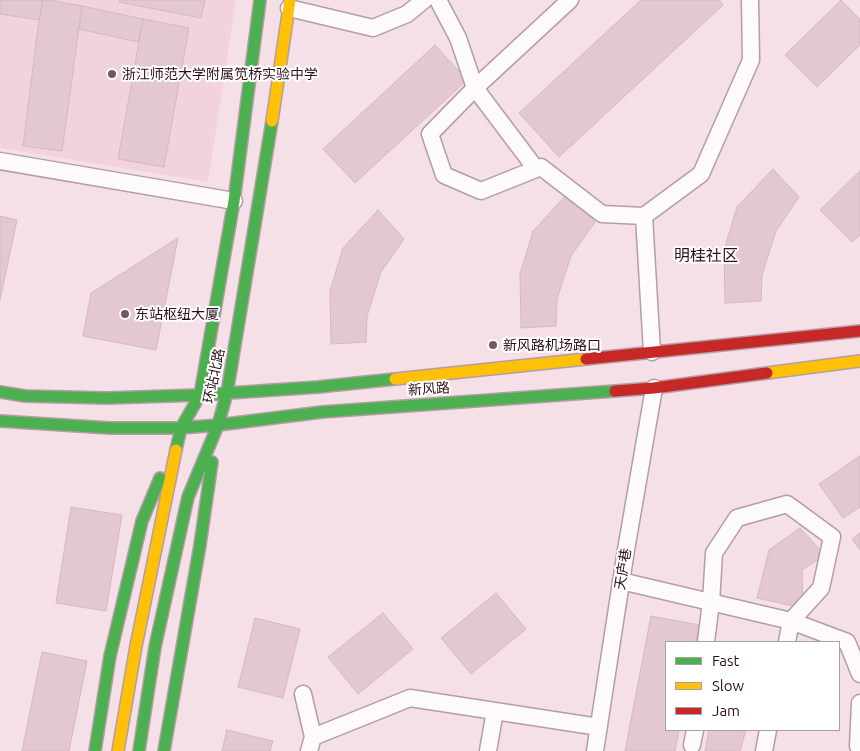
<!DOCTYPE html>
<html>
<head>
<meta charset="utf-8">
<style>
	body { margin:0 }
	#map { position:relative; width:860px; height:751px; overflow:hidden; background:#f4e0e6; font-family:Ubuntu,sans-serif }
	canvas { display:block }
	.legend { position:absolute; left:665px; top:641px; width:175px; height:90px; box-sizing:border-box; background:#fff; border:1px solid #ab9fa4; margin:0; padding:6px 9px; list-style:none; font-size:15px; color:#2e0f1b }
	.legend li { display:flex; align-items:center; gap:10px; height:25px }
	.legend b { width:25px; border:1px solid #ab9fa4 }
</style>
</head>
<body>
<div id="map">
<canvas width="860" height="751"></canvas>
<ul class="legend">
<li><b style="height:6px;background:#4caf50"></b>Fast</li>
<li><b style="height:6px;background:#ffc107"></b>Slow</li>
<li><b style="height:6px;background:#c62828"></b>Jam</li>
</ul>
</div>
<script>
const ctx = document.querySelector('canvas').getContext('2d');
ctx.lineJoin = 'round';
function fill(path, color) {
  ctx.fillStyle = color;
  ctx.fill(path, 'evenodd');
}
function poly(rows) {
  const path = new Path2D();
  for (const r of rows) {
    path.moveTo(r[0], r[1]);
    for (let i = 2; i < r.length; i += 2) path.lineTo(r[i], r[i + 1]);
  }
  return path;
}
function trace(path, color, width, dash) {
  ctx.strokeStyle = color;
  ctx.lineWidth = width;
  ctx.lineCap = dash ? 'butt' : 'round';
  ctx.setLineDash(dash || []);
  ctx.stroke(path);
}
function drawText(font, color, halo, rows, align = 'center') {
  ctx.font = font + ' Ubuntu,"Noto Sans SC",sans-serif';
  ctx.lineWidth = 4;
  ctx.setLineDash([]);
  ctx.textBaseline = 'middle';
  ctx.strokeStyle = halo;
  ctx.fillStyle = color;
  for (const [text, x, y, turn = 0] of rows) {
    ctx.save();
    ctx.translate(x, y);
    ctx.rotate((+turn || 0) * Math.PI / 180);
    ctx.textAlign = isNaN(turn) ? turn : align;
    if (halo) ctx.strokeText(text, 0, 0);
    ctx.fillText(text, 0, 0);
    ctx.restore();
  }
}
fill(poly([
	[0,0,236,0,208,182,0,148]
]), '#f2d3dc');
const building = poly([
	[0,0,43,0,39,20,0,14,0,0],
	[43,0,49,0,82,6,62,151,23,146,39,20,43,0],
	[120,0,205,0,201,18,119,2,120,0],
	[641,0,719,0,723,5,559,157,519,113,641,0],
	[841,0,860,19,860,45,817,87,785,55,841,0],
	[82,6,143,19,138,42,79,29,82,6],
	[143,19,189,28,164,167,118,159,143,19],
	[435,45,467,80,355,183,323,149,435,45],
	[773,169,799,197,776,231,762,275,761,301,725,303,724,250,737,207,773,169],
	[860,171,860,235,852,242,820,210,860,171],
	[568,193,595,222,571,256,557,299,556,326,521,328,520,274,533,231,568,193],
	[378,210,404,239,381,272,367,316,366,342,331,344,330,291,343,248,378,210],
	[0,216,17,220,0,300,0,216],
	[178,238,156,350,83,336,91,293,178,238],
	[860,456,860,507,843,518,819,484,860,456],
	[71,507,122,515,106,611,56,603,71,507],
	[800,528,825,555,802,570,803,608,757,598,769,550,800,528],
	[860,533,860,550,852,539,860,533],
	[496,593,526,629,471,674,441,638,496,593],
	[383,613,413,649,358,694,328,657,383,613],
	[651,616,699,625,696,642,666,642,666,730,679,730,675,751,625,751,651,616],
	[255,618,300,629,283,698,238,687,255,618],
	[42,652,87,661,69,751,22,751,42,652],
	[227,730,273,741,270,751,222,751,227,730],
	[709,730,746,730,740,751,705,751,709,730]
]);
fill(building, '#e3c8d1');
trace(building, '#d2bac1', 1);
const street = poly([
	[438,0,458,38,475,88,536,169],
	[570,0,475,88,430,134,444,175,481,191,541,167,602,214,644,216,701,174,751,60,750,0],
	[289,8,373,28,407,14,424,0],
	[0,161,234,201],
	[644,216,652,352],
	[621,581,791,621,847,642,860,674],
	[706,642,711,602,714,553,737,518,787,504,832,537,821,588,791,621,787,642],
	[303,694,313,737],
	[860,703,858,746,860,746],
	[692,745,695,730],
	[309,751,313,737,410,698,599,727],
	[488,751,495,711],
	[595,751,626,550,654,388],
	[764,751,768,730]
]);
const fast = poly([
	[0,392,25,396,107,398,200,395,318,387,395,379],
	[0,421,110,428,181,428,218,425,322,412,615,391],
	[176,450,181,428,200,395,234,201,260,0],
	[95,751,110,656,142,521,160,478],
	[139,751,155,647,188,497,218,425,227,393,272,121],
	[164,751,200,545,212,462]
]);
const slow = poly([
	[272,121,290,0],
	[767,373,860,361],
	[395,379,586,359],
	[118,751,136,646,176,450]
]);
const jam = poly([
	[586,359,860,331],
	[615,391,654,388,767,373]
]);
trace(street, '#b59da5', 19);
trace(fast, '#b59da5', 14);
trace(slow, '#b59da5', 14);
trace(jam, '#b59da5', 14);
trace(street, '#fdfafb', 16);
trace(fast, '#4caf50', 11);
trace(slow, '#ffc107', 11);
trace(jam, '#c62828', 11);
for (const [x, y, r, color] of [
	[112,74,5,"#735862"],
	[125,314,5,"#735862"],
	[493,345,5,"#735862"]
]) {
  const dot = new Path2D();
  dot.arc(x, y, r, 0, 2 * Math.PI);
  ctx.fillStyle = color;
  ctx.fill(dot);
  trace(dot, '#fff', 2);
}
drawText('14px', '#2e0f1b', '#fff', [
	["浙江师范大学附属笕桥实验中学",122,74],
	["东站枢纽大厦",135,314],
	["新风路机场路口",503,345]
], 'left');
drawText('14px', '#2e0f1b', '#fff', [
	["环站北路",214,376,-78],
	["新风路",429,389,-4],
	["天庐巷",623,569,-81]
]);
drawText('16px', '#2e0f1b', '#fff', [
	["明桂社区",706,256]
]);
</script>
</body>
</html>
